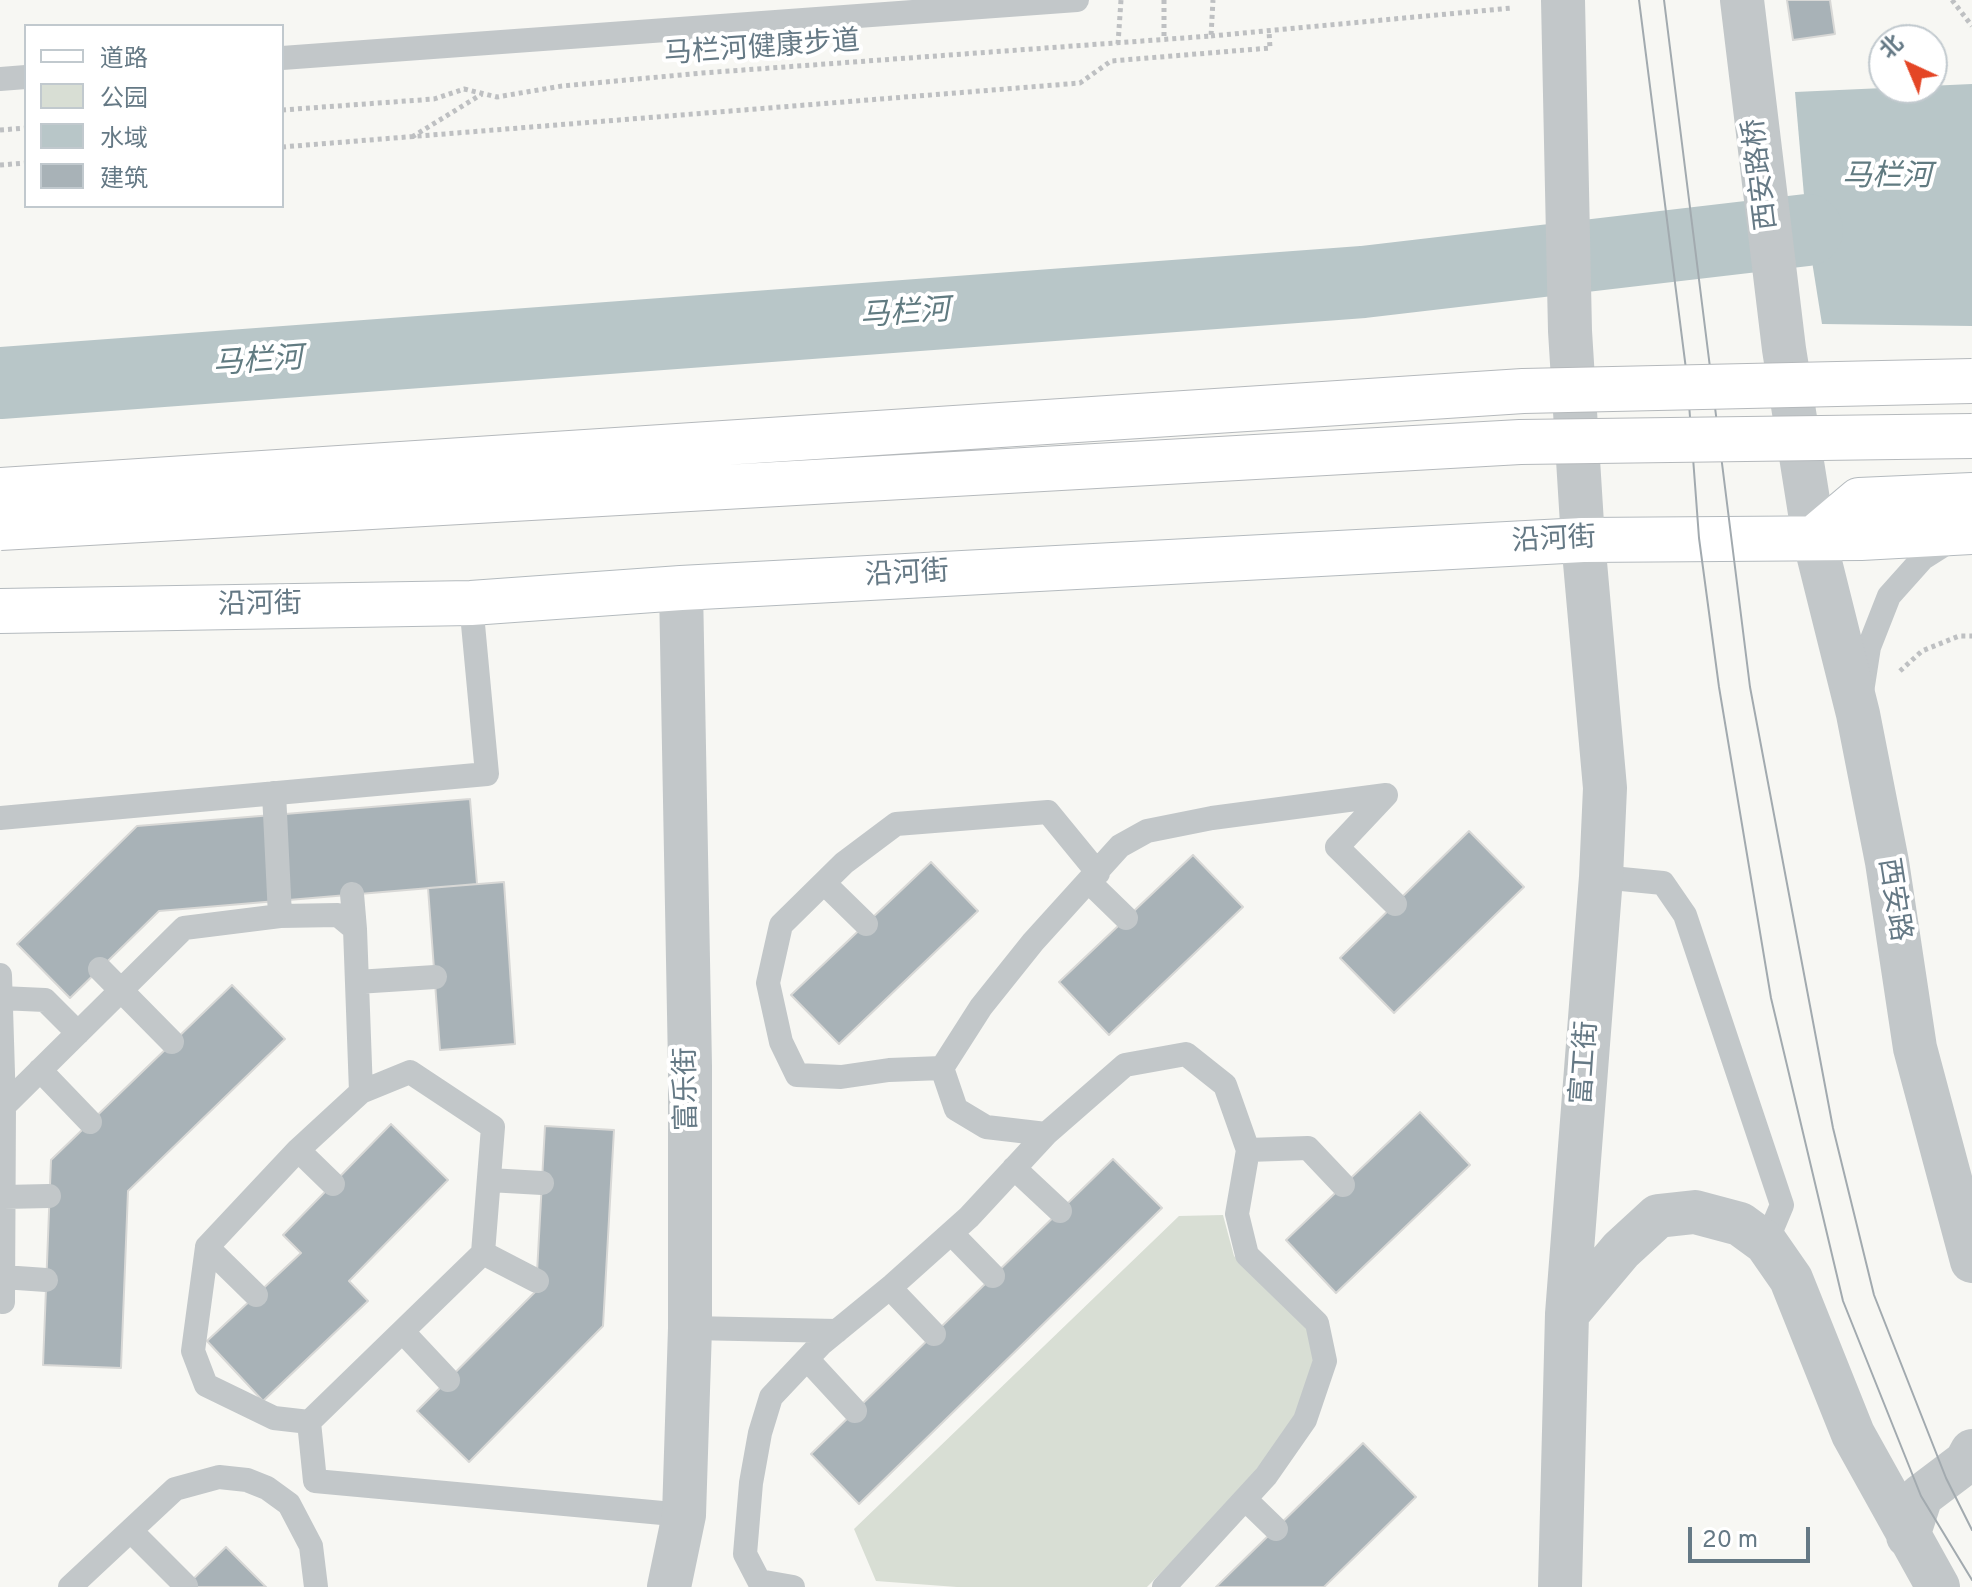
<!DOCTYPE html>
<html>
<head>
<meta charset="utf-8">
<style>
	body { margin:0 }
	#map { position:relative; width:1972px; height:1587px; overflow:hidden; background:#f7f7f3; font-family:Overpass,"Noto Sans SC",sans-serif }
	canvas { display:block }
	.legend { position:absolute; left:24px; top:24px; width:260px; height:184px; box-sizing:border-box; background:#fff; border:2px solid #c1c9ce; margin:0; padding:10px 14px; list-style:none; font-size:24px; color:#657985 }
	.legend li { display:flex; align-items:center; gap:16px; height:40px }
	.legend b { width:40px; border:2px solid #c1c9ce }
	.north { position:absolute; left:1868px; top:24px; width:80px; height:80px; box-sizing:border-box; background:#fff; border:2px solid #c1c9ce; border-radius:50%; rotate:316deg; font-size:22px; font-weight:700; line-height:32px; text-align:center; color:#657985 }
	.north::after { content:''; display:block; margin:auto; width:28px; height:36px; background:#e44626; clip-path:polygon(50% 0,100% 100%,50% 72%,0 100%) }
	.scale { position:absolute; left:1688px; top:1527px; width:122px; height:36px; box-sizing:border-box; border:4px solid #657985; border-top:0; padding-left:10px; font-size:24px; line-height:28px; white-space:nowrap; color:#657985; -webkit-text-stroke:6px #fff; paint-order:stroke }
</style>
</head>
<body>
<div id="map">
<canvas width="1972" height="1587"></canvas>
<ul class="legend">
<li><b style="height:10px;background:#fff"></b>道路</li>
<li><b style="height:22px;background:#d8ded4"></b>公园</li>
<li><b style="height:22px;background:#b8c6c8"></b>水域</li>
<li><b style="height:22px;background:#a8b2b7"></b>建筑</li>
</ul>
<div class="north">北</div>
<div class="scale">20 m</div>
</div>
<script>
const ctx = document.querySelector('canvas').getContext('2d');
ctx.lineJoin = 'round';
function fill(path, color) {
  ctx.fillStyle = color;
  ctx.fill(path, 'evenodd');
}
function poly(rows) {
  const path = new Path2D();
  for (const r of rows) {
    path.moveTo(r[0], r[1]);
    for (let i = 2; i < r.length; i += 2) path.lineTo(r[i], r[i + 1]);
  }
  return path;
}
function trace(path, color, width, dash) {
  ctx.strokeStyle = color;
  ctx.lineWidth = width;
  ctx.lineCap = dash ? 'butt' : 'round';
  ctx.setLineDash(dash || []);
  ctx.stroke(path);
}
function drawText(font, color, halo, rows, align = 'center') {
  ctx.font = font + ' Overpass,"Noto Sans SC",sans-serif';
  ctx.lineWidth = 8;
  ctx.setLineDash([]);
  ctx.textBaseline = 'middle';
  ctx.strokeStyle = halo;
  ctx.fillStyle = color;
  for (const [text, x, y, turn = 0] of rows) {
    ctx.save();
    ctx.translate(x, y);
    ctx.rotate((+turn || 0) * Math.PI / 180);
    ctx.textAlign = isNaN(turn) ? turn : align;
    if (halo) ctx.strokeText(text, 0, 0);
    ctx.fillText(text, 0, 0);
    ctx.restore();
  }
}
fill(poly([
	[1223,1215,1234,1256,1309,1326,1314,1362,1299,1412,1239,1493,1147,1587,957,1587,876,1581,854,1529,1179,1216]
]), '#d8ded4');
fill(poly([
	[1972,84,1972,326,1822,324,1807,230,1795,92]
]), '#b8c6c8');
trace(poly([
	[0,383,1363,282,1807,230]
]), '#b8c6c8', 72);
const building = poly([
	[1787,0,1830,0,1835,34,1793,40,1787,0],
	[470,799,477,884,159,911,70,998,17,944,137,826,470,799],
	[1469,831,1524,887,1394,1013,1340,958,1469,831],
	[1193,855,1243,907,1109,1035,1059,982,1193,855],
	[931,862,978,911,839,1044,791,995,931,862],
	[504,882,515,1044,440,1050,428,888,504,882],
	[232,985,285,1039,128,1191,121,1368,43,1365,51,1160,232,985],
	[1420,1112,1470,1165,1336,1293,1286,1240,1420,1112],
	[391,1124,448,1180,349,1281,368,1301,263,1401,207,1341,301,1253,283,1235,391,1124],
	[545,1126,614,1130,603,1326,469,1462,417,1411,536,1291,545,1126],
	[1113,1159,1162,1208,859,1504,811,1454,1113,1159],
	[1363,1443,1416,1497,1324,1587,1216,1587,1363,1443],
	[226,1547,266,1587,186,1587,186,1586,226,1547]
]);
fill(building, '#a8b2b7');
trace(building, '#d8d8d6', 2);
const secondary = poly([
	[1814,538,1859,500,1972,495],
	[0,611,471,603,681,588,1583,540,1861,538,1972,532]
]);
trace(secondary, '#b4babe', 46);
trace(poly([
	[1164,0,1164,40],
	[1952,0,1972,26],
	[1211,36,1512,8],
	[1118,44,1121,0],
	[282,110,434,99,464,89,497,97,562,86,702,73,1211,36,1213,0],
	[0,130,26,128],
	[412,137,482,94],
	[282,147,1080,83,1111,61,1270,48,1269,31],
	[0,165,26,163],
	[1900,671,1922,651,1959,636,1972,636]
]), '#bec0c2', 5, [4, 4]);
trace(poly([
	[282,58,1077,0],
	[0,79,26,77],
	[1862,692,1869,647,1889,596,1923,558,1953,539],
	[274,793,280,916],
	[0,818,487,774,471,603],
	[1601,877,1663,883,1685,915,1782,1205,1766,1243],
	[1089,882,1126,918],
	[824,883,866,924],
	[352,894,355,929],
	[100,969,172,1042],
	[0,975,4,1106],
	[357,982,435,977],
	[1,998,45,1000,78,1033],
	[942,1068,889,1070,841,1077,797,1075,781,1042,768,983,781,925,844,863,896,824,1048,812,1098,873],
	[40,1070,90,1122],
	[1046,1134,986,1127,956,1109,942,1068,981,1007,1033,942,1120,846,1147,831,1212,818,1386,795,1337,847,1395,904],
	[298,1150,333,1184],
	[1248,1150,1308,1148,1343,1185],
	[1014,1168,1060,1211],
	[489,1180,542,1183],
	[4,1197,49,1196],
	[951,1233,993,1276],
	[207,1247,256,1295],
	[483,1253,537,1281],
	[3,1277,46,1280],
	[890,1288,934,1334],
	[3,1302,4,1106,184,928,280,916,338,915,355,929,361,1092],
	[690,1328,837,1331],
	[403,1332,448,1380],
	[807,1359,855,1411],
	[309,1422,274,1418,206,1385,193,1351,207,1247,298,1150,361,1092,410,1072,493,1127,483,1253,309,1422,315,1481,684,1515],
	[1245,1499,1276,1529],
	[131,1531,186,1586],
	[70,1587,175,1489,219,1477,247,1480,267,1488,289,1504,311,1546,316,1587],
	[793,1587,759,1581,745,1554,751,1483,760,1433,771,1397,821,1344,893,1285,969,1217,1046,1134,1125,1065,1186,1054,1225,1085,1248,1150,1237,1214,1247,1255,1317,1323,1325,1361,1305,1420,1266,1476,1164,1587]
]), '#c2c7c9', 24);
trace(poly([
	[1814,538,1858,714,1887,862,1915,1048,1972,1261],
	[1567,1314,1621,1250,1658,1216,1695,1212,1740,1224,1766,1243,1791,1279,1853,1434,1938,1587],
	[1908,1536,1921,1496,1966,1462,1972,1451],
	[669,1587,684,1515,690,1328,690,1066,681,588],
	[1560,1587,1567,1314,1601,877,1605,788,1583,540]
]), '#c2c7c9', 44);
trace(poly([
	[1563,0,1570,331,1583,540],
	[1742,0,1784,349,1814,538]
]), '#c2c7c9', 44);
trace(secondary, '#fff', 44);
trace(poly([
	[1639,0,1687,377,1699,538,1719,687,1771,998,1843,1301,1921,1496,1972,1580],
	[1664,0,1750,687,1833,1128,1874,1295,1946,1478,1972,1530]
]), '#a2aaaf', 2);
const trunkBridge = poly([
	[0,490,1523,391,1972,381],
	[0,528,1520,442,1972,436]
]);
trace(trunkBridge, '#b5b9bc', 46, []);
trace(trunkBridge, '#fff', 44);
drawText('28px', '#657985', '#fff', [
	["马栏河健康步道",762,50,-4],
	["西安路桥",1763,174,-97],
	["沿河街",1554,542,-3],
	["沿河街",907,576,-3],
	["沿河街",260,607,-1],
	["西安路",1892,900,81],
	["富工街",1587,1063,-86],
	["富乐街",689,1089,-91]
]);
drawText('italic 30px', '#617b81', '#fff', [
	["马栏河",1887,179],
	["马栏河",905,316,-4],
	["马栏河",258,364,-4]
]);
</script>
</body>
</html>
